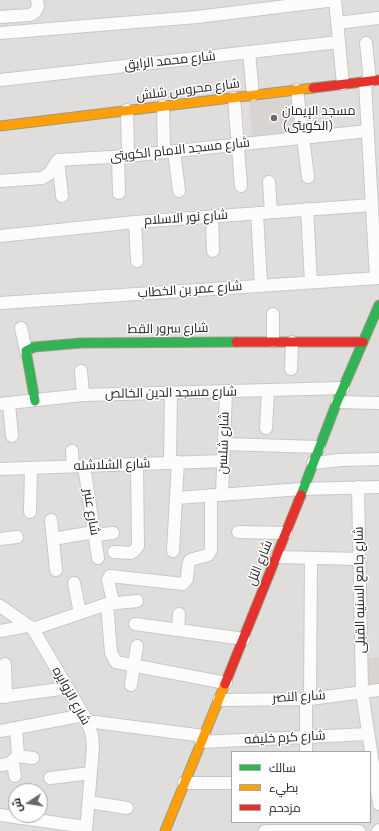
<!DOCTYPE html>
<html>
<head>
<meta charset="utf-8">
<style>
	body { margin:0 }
	#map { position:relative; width:379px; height:831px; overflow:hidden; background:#f0eeeb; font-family:Manrope,Cairo,sans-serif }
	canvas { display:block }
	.legend { position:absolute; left:231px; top:751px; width:140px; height:72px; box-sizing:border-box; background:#fff; border:1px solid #a7a7a7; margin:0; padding:5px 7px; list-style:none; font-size:12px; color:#222 }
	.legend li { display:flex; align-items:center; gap:8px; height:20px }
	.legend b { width:20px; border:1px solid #a7a7a7 }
	.north { position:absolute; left:8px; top:783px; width:40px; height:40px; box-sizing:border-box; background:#fff; border:1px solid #a7a7a7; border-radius:50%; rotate:258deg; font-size:11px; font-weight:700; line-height:16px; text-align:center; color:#222 }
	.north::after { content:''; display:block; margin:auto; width:14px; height:18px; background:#6a6968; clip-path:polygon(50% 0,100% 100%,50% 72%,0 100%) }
</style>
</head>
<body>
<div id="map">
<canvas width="379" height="831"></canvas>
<ul class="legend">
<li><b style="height:5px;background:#30b455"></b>سالك</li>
<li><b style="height:5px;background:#ff9f0a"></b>بطيء</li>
<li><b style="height:5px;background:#e5322d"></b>مزدحم</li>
</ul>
<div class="north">ش</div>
</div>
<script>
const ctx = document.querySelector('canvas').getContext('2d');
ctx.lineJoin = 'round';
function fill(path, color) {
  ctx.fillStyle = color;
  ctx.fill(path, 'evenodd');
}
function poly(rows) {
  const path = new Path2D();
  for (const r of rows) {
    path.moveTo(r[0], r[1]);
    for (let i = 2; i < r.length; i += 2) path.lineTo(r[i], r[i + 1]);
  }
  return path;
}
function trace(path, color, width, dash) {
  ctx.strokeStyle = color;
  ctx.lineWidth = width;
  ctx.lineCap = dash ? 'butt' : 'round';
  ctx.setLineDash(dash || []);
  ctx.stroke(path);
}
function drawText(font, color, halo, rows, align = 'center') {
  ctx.font = font + ' Manrope,Cairo,sans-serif';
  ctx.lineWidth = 3;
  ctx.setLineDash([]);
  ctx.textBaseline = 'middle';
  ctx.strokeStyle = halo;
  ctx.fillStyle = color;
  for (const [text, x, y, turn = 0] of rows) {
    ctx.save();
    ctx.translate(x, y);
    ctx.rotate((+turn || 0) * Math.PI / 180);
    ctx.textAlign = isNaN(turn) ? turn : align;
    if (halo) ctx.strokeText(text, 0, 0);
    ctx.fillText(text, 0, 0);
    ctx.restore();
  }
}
fill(poly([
	[0,0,379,0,379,831,0,831],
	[232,752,370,752,370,822,232,822],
	[16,791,40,791,40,815,16,815]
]), '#dfdedc');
fill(poly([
	[295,97,298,135,252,139,250,102],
	[379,657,379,686,365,688,364,659]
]), '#d7d4d2');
const street = poly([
	[335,0,343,84],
	[0,17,30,15,35,12,38,7,37,0],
	[337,23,379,18],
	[0,33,197,17,335,0],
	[366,43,370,81],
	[249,52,253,95],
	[0,80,339,42],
	[365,82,376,278],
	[297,90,308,177],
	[234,98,241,186],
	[163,106,164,152],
	[127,110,128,156],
	[174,151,179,191],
	[118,157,119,193],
	[58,160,62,196],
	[0,181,42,178,49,174,58,160,128,156,368,131],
	[269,182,271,212],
	[307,209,311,282],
	[257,213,261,285],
	[212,216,213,251],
	[135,222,137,261],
	[0,236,135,222,372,205],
	[0,303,379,278],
	[21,328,26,351],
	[273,341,273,314],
	[291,369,292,342],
	[81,371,83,395],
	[337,402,379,403],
	[0,404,83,395,343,388],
	[9,404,12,436],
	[266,428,268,391],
	[224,444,319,447],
	[72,451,73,466],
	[170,462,171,393],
	[313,463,341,460,379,459],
	[84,466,98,558],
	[0,469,223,461],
	[358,487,362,692,379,804],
	[222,494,226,392],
	[176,498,302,489,379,487],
	[30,512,31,468],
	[51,520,56,570],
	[238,532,286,533],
	[95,535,113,533],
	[0,539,17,537],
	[53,539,94,532],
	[173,551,178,462],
	[114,552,131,553,135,550,138,546,137,464],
	[277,557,359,559],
	[74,583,80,613],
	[113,602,108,580,110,576,183,584,187,579,188,566,190,560,208,555,211,550,211,495],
	[107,604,111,653,116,662,226,683],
	[0,606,33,629,87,721,92,735,93,747,86,831],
	[135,624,244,639],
	[33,629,107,604,137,601],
	[178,630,179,614],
	[0,631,27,626],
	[5,664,6,697],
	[131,685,137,646],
	[0,697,68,688],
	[310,699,311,558],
	[219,700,310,699,379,690],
	[87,721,204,736],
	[0,731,84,715],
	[201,742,368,734],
	[306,752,306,698],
	[18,756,33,758],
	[13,762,15,776],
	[0,765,9,764,18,756,16,729],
	[50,778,91,773],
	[184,783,232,783],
	[89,802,127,808],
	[0,815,86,827],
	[265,831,359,831],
	[378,831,379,830]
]);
const fast = poly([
	[35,401,26,351,34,347,81,343,236,342],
	[301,495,337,402,379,305]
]);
const slow = poly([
	[0,126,313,88],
	[165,831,225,684]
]);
const jam = poly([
	[313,88,379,80],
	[236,342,363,342],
	[225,684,301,495]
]);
trace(street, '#c9c8c7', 14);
trace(fast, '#999a82', 11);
trace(slow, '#999a82', 11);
trace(jam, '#999a82', 11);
trace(street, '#fdfcfc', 12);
trace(fast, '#30b455', 9);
trace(slow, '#ff9f0a', 9);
trace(jam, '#e5322d', 9);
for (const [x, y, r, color] of [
	[274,118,4,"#6a6968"]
]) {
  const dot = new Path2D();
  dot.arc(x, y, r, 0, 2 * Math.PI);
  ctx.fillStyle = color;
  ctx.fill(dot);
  trace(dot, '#fff', 1.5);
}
drawText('13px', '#222', '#fff', [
	["شارع محمد الرايق",170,61,-6],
	["شارع محروس شلش",188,90,-7],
	["شارع مسجد الامام الكويتى",180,150,-6],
	["شارع نور الاسلام",186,218,-4],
	["شارع عمر بن الخطاب",190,290,-4],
	["شارع سرور القط",168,329,-1],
	["شارع مسجد الدين الخالص",171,393,-1],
	["شارع شلسن",224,443,-88],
	["شارع الشلاشله",112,465,-2],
	["شارع عنبر",91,512,81],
	["شارع التل",260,563,-68],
	["شارع جامع السنيه القبلى",360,590,-91],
	["شارع الزوايره",71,696,61],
	["شارع النصر",299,697,-3],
	["شارع كرم خليفه",285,738,-3]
]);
drawText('13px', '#222', '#fff', [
	["مسجد الإيمان",282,111],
	["(الكويتى)",282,126]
], 'left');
</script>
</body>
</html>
